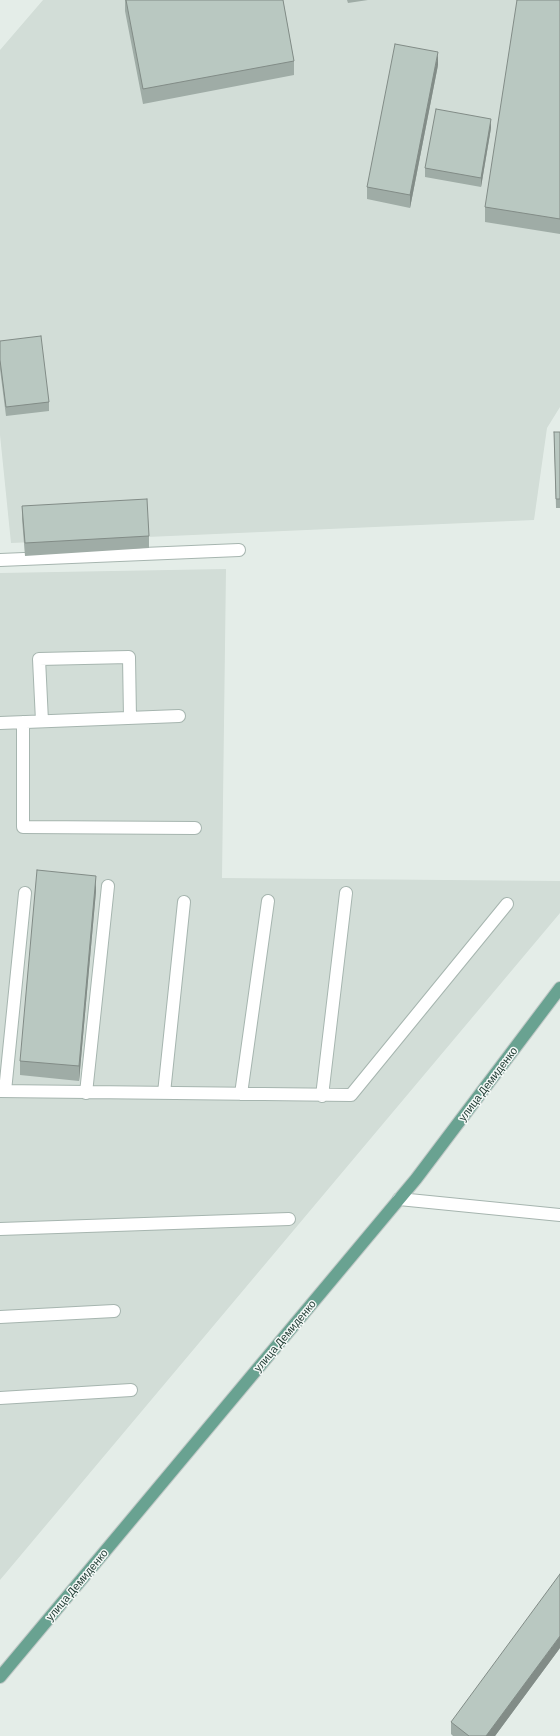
<!DOCTYPE html>
<html>
<head>
<meta charset="utf-8">
<style>
	body { margin:0 }
	canvas { display:block; background:#e4ede8 }
</style>
</head>
<body>
<canvas width="560" height="1736"></canvas>
<script>
const ctx = document.querySelector('canvas').getContext('2d');
ctx.lineJoin = 'round';
function fill(path, color) {
  ctx.fillStyle = color;
  ctx.fill(path, 'evenodd');
}
function poly(rows) {
  const path = new Path2D();
  for (const r of rows) {
    path.moveTo(r[0], r[1]);
    for (let i = 2; i < r.length; i += 2) path.lineTo(r[i], r[i + 1]);
  }
  return path;
}
function trace(path, color, width, dash) {
  ctx.strokeStyle = color;
  ctx.lineWidth = width;
  ctx.lineCap = dash ? 'butt' : 'round';
  ctx.setLineDash(dash || []);
  ctx.stroke(path);
}
function drawText(font, color, halo, rows, align = 'center') {
  ctx.font = font + ' Barlow,sans-serif';
  ctx.lineWidth = 3;
  ctx.setLineDash([]);
  ctx.textBaseline = 'middle';
  ctx.strokeStyle = halo;
  ctx.fillStyle = color;
  for (const [text, x, y, turn = 0] of rows) {
    ctx.save();
    ctx.translate(x, y);
    ctx.rotate((+turn || 0) * Math.PI / 180);
    ctx.textAlign = isNaN(turn) ? turn : align;
    if (halo) ctx.strokeText(text, 0, 0);
    ctx.fillText(text, 0, 0);
    ctx.restore();
  }
}
fill(poly([
	[43,0,560,0,560,407,547,428,534,520,11,543,0,435,0,50],
	[226,569,222,878,560,881,560,913,0,1580,0,573]
]), '#d2ddd7');
const minor = poly([
	[0,560,239,550],
	[42,721,39,659,129,657,130,718],
	[23,722,23,827,195,828],
	[0,723,179,716],
	[0,1091,351,1095,507,904],
	[5,1091,25,893],
	[86,1093,108,886],
	[164,1093,184,902],
	[241,1094,268,901],
	[322,1096,346,893],
	[399,1199,560,1215],
	[0,1229,289,1219],
	[0,1317,114,1311],
	[0,1398,131,1390]
]);
const major = poly([
	[0,1677,416,1179,560,988]
]);
trace(minor, '#a6b5af', 14);
trace(major, '#c1c9c7', 14);
trace(minor, '#fff', 12);
trace(major, '#69a291', 12);
fill(poly([
	[125,0,283,0,294,61,294,75,143,104,125,11],
	[347,0,368,0,348,3],
	[560,0,560,234,485,222,485,207],
	[438,65,410,208,367,199,367,187],
	[491,128,481,187,425,177,425,168],
	[0,341,49,402,49,411,6,416,0,369],
	[554,432,560,432,560,508,556,508],
	[22,506,149,536,149,548,25,556,22,519],
	[96,891,79,1081,20,1075,20,1061],
	[560,1648,495,1736,453,1736,451,1734,451,1722]
]), '#9faca6');
fill(poly([
	[438,52,438,65,410,208,410,195],
	[491,119,491,128,481,187,481,178],
	[96,876,96,891,79,1081,79,1066],
	[560,1636,560,1648,495,1736,486,1736]
]), '#828c87');
const building = poly([
	[126,0,283,0,294,61,143,89,126,0],
	[517,0,560,0,560,219,485,207,517,0],
	[395,44,438,52,410,195,367,187,395,44],
	[436,109,491,119,481,178,425,168,436,109],
	[41,336,49,402,6,407,0,360,0,341,41,336],
	[554,432,560,432,560,499,556,499,554,432],
	[147,499,149,536,25,543,22,506,147,499],
	[37,870,96,876,79,1066,20,1061,37,870],
	[560,1574,560,1636,486,1736,469,1736,451,1722,560,1574]
]);
fill(building, '#b9c8c1');
trace(building, '#828c87', 1);
drawText('11px', '#233e36', '#f4f9f7', [
	["улица Демиденко",488,1084,-53],
	["улица Демиденко",285,1336,-50],
	["улица Демиденко",77,1585,-50]
]);
</script>
</body>
</html>
